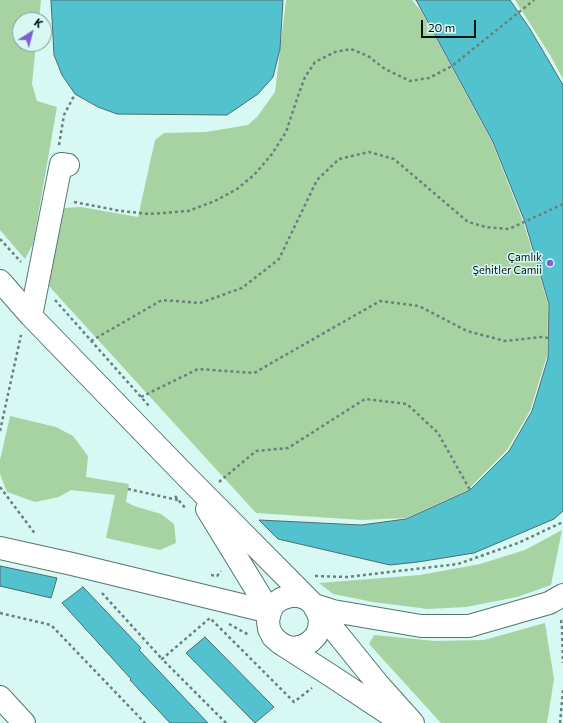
<!DOCTYPE html>
<html>
<head>
<meta charset="utf-8">
<style>
	body { margin:0 }
	#map { position:relative; width:563px; height:723px; overflow:hidden; background:#d8f8f3; font-family:Commissioner,sans-serif }
	canvas { display:block }
	.north { position:absolute; left:12px; top:12px; width:40px; height:40px; box-sizing:border-box; background:#d8f8f3; border:1px solid #849c99; border-radius:50%; rotate:36deg; font-size:11px; font-weight:700; line-height:16px; text-align:center; color:#071211 }
	.north::after { content:''; display:block; margin:auto; width:14px; height:18px; background:#7e5ed9; clip-path:polygon(50% 0,100% 100%,50% 72%,0 100%) }
	.scale { position:absolute; left:421px; top:20px; width:55px; height:18px; box-sizing:border-box; border:2px solid #071211; border-top:0; padding-left:5px; font-size:12px; line-height:14px; white-space:nowrap; color:#071211; -webkit-text-stroke:3px #d8f8f3; paint-order:stroke }
</style>
</head>
<body>
<div id="map">
<canvas width="563" height="723"></canvas>
<div class="north">K</div>
<div class="scale">20 m</div>
</div>
<script>
const ctx = document.querySelector('canvas').getContext('2d');
ctx.lineJoin = 'round';
function fill(path, color) {
  ctx.fillStyle = color;
  ctx.fill(path, 'evenodd');
}
function poly(rows) {
  const path = new Path2D();
  for (const r of rows) {
    path.moveTo(r[0], r[1]);
    for (let i = 2; i < r.length; i += 2) path.lineTo(r[i], r[i + 1]);
  }
  return path;
}
function trace(path, color, width, dash) {
  ctx.strokeStyle = color;
  ctx.lineWidth = width;
  ctx.lineCap = dash ? 'butt' : 'round';
  ctx.setLineDash(dash || []);
  ctx.stroke(path);
}
function drawText(font, color, halo, rows, align = 'center') {
  ctx.font = font + ' Commissioner,sans-serif';
  ctx.lineWidth = 3;
  ctx.setLineDash([]);
  ctx.textBaseline = 'middle';
  ctx.strokeStyle = halo;
  ctx.fillStyle = color;
  for (const [text, x, y, turn = 0] of rows) {
    ctx.save();
    ctx.translate(x, y);
    ctx.rotate((+turn || 0) * Math.PI / 180);
    ctx.textAlign = isNaN(turn) ? turn : align;
    if (halo) ctx.strokeText(text, 0, 0);
    ctx.fillText(text, 0, 0);
    ctx.restore();
  }
}
fill(poly([
	[0,0,41,0,39,20,20,20,20,44,36,44,32,84,37,101,57,107,33,244,25,259,0,230],
	[286,0,412,0,421,11,492,142,524,224,548,304,547,356,530,411,507,450,468,490,406,518,362,520,256,513,48,285,63,208,81,207,138,217,155,140,164,133,206,132,248,125,257,117,275,92],
	[515,0,563,0,563,79,550,55],
	[10,416,56,427,73,436,88,456,86,477,129,484,126,502,134,506,161,514,174,524,176,543,160,550,106,538,115,495,71,490,59,497,35,502,7,492,0,474,0,460],
	[562,530,551,585,517,597,466,607,428,609,373,602,333,594,319,583,420,575,480,564,525,550],
	[545,623,554,679,547,723,441,723,369,644,374,635,435,641,484,640]
]), '#a7d3a3');
const building = poly([
	[51,0,283,0,280,49,273,77,258,94,227,115,117,114,98,107,75,94,62,75,54,55,51,0],
	[416,0,510,0,530,29,563,85,563,511,554,519,474,553,418,562,390,565,278,539,259,520,361,525,406,519,470,490,509,451,532,411,548,358,549,304,525,222,493,142,416,0],
	[0,566,57,578,51,598,0,586,0,566],
	[83,587,141,648,139,650,208,723,170,723,130,680,131,679,62,603,83,587],
	[205,637,274,707,255,723,186,653,205,637]
]);
fill(building, '#53c2cf');
trace(building, '#4e6b6f', 1);
const minor = poly([
	[0,281,31,316,188,478,314,605,378,684,413,723],
	[31,316,61,164,68,165],
	[207,509,270,612],
	[0,548,72,564,270,612],
	[314,606,318,613,320,620,319,629,316,636,310,642,303,646,295,648,287,647,280,643,273,637,269,629,268,621,270,612,274,604,281,599,290,596,299,596,307,599,314,605,333,611,421,626,469,626,549,603,563,595],
	[283,645,330,675,401,722],
	[0,697,24,723]
]);
trace(minor, '#57746f', 24);
trace(poly([
	[59,145,64,115,75,94],
	[74,202,121,211,149,214,188,211,215,201,237,189,254,175,272,154,286,132,299,93,305,77,315,62,335,52,351,49,368,56,385,69,410,81,429,78,452,66,534,0],
	[0,239,21,262],
	[55,300,149,406],
	[91,341,162,300,200,303,242,288,279,259,317,180,339,159,369,152,394,159,468,222,486,227,509,229,563,204],
	[141,397,198,369,254,373,380,301,419,306,467,331,505,341,542,337,548,338],
	[0,431,21,335],
	[219,482,256,451,288,448,365,399,407,404,438,433,470,490],
	[0,487,36,535],
	[128,489,178,500],
	[175,496,186,509],
	[211,575,217,576,221,571],
	[315,576,347,577,458,564,518,543,563,522],
	[102,593,162,659],
	[0,613,51,625,145,723],
	[561,620,562,628,563,663],
	[229,624,249,635],
	[226,723,162,659,210,618,294,702,312,688],
	[560,723,563,689]
]), '#6b807d', 2.5, [3, 3]);
trace(minor, '#fff', 22);
for (const [x, y, r, color] of [
	[550,263,4,"#7e5ed9"]
]) {
  const dot = new Path2D();
  dot.arc(x, y, r, 0, 2 * Math.PI);
  ctx.fillStyle = color;
  ctx.fill(dot);
  trace(dot, '#d8f8f3', 1.5);
}
drawText('11px', '#071211', '#d8f8f3', [
	["Çamlık",542,257],
	["Şehitler Camii",542,270]
], 'right');
</script>
</body>
</html>
